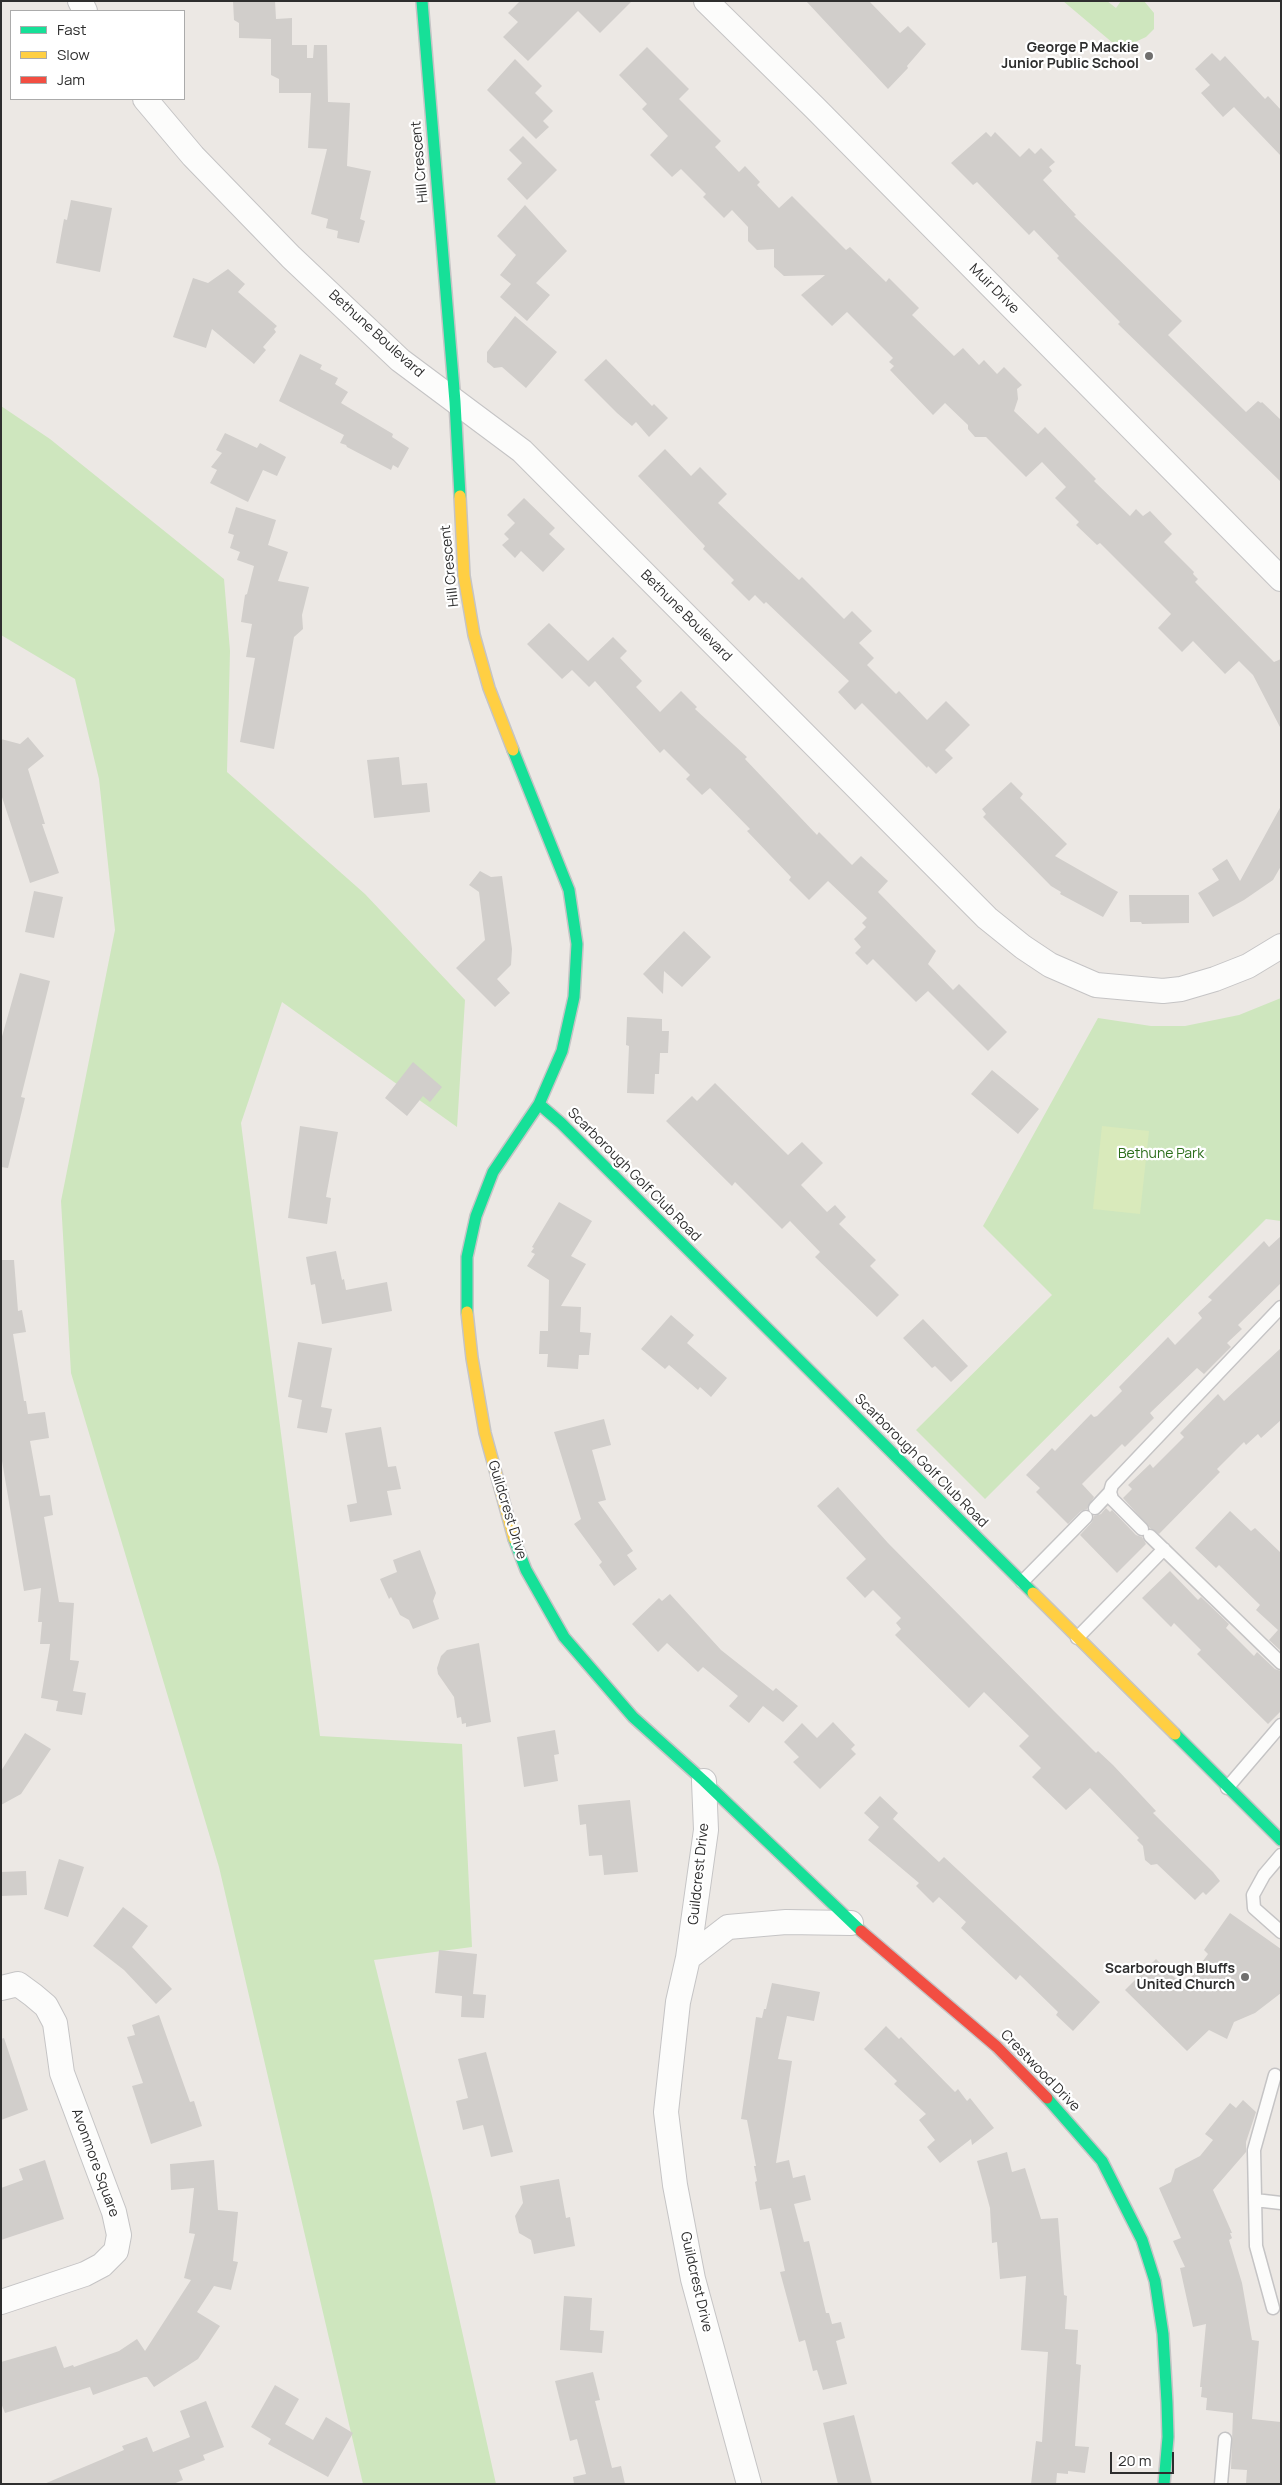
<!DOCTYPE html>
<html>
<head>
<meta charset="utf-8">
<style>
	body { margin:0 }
	#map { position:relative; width:1282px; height:2485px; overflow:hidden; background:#ece8e4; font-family:Manrope,sans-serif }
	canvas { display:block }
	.frame { position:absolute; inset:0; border:2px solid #2e2e2e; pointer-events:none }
	.legend { position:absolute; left:10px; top:10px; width:175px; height:90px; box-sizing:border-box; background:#fff; border:1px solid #ababab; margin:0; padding:6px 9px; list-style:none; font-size:15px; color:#2e2e2e }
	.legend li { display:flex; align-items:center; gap:10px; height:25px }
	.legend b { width:25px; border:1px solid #ababab }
	.scale { position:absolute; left:1110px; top:2452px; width:64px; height:22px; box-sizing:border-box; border:2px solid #2e2e2e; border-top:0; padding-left:6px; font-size:15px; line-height:18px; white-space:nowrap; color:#2e2e2e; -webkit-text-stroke:4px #fff; paint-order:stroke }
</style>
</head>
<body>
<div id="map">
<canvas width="1282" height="2485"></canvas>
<div class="frame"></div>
<ul class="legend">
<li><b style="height:6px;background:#16e098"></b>Fast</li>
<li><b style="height:6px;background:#ffcf43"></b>Slow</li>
<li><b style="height:6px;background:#f24e42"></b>Jam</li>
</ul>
<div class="scale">20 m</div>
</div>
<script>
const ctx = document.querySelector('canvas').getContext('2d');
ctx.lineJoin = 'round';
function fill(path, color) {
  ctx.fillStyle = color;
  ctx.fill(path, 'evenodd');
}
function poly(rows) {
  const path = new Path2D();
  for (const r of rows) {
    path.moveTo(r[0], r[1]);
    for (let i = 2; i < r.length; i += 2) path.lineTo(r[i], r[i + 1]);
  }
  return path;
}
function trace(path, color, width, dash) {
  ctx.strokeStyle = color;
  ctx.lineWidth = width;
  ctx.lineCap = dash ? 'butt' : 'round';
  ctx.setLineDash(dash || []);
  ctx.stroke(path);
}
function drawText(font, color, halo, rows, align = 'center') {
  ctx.font = font + ' Manrope,sans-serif';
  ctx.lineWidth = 4.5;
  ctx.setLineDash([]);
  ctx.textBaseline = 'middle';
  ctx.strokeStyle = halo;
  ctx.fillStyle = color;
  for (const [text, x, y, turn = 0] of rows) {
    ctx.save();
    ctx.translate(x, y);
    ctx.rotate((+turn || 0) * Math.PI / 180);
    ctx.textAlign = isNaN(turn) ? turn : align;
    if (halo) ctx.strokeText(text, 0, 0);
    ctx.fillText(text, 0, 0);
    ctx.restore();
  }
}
fill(poly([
	[1063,1,1107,1,1116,8,1121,1,1144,1,1154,13,1154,29,1146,37,1120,49],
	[1,406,50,439,224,579,230,651,227,772,365,894,465,1000,457,1127,282,1002,241,1123,320,1736,462,1744,472,1947,374,1960,432,2196,496,2484,363,2484,219,1867,71,1373,61,1201,115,930,99,779,75,679,1,635],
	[1281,998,1281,1221,1266,1219,985,1499,916,1430,1052,1295,983,1226,1098,1018,1151,1026,1185,1026,1239,1015]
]), '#cee6be');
fill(poly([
	[1102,1126,1149,1131,1140,1214,1093,1209]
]), '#d9eabb');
fill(poly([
	[233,1,275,1,276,19,292,18,292,45,307,45,307,58,313,58,314,45,327,45,328,102,350,103,347,166,371,171,360,219,365,221,359,243,337,238,338,231,326,228,328,219,311,214,327,149,308,148,311,93,279,93,279,79,271,75,271,39,239,38,239,23,234,20],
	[520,1,632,1,600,33,578,11,528,61,503,37,518,22,508,13],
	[806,1,869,1,900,33,908,26,926,44,907,66,908,68,888,89],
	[647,47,689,89,679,99,721,141,715,147,739,172,745,166,760,182,757,185,779,208,792,196,846,250,850,247,886,282,889,278,919,308,912,315,954,356,963,348,979,365,984,360,997,374,1004,367,1022,385,1017,389,1018,399,1014,411,1038,434,1045,427,1096,479,1094,481,1130,516,1136,509,1143,516,1150,511,1172,534,1164,542,1194,572,1193,574,1198,579,1195,582,1274,662,1281,659,1281,729,1253,675,1239,661,1225,674,1193,641,1182,652,1158,628,1171,614,1100,543,1097,545,1076,525,1079,522,1055,498,1066,487,1042,462,1026,477,986,437,975,437,968,429,968,425,945,403,933,415,890,370,894,366,889,362,893,358,847,312,832,326,801,295,825,275,784,276,774,267,774,249,757,250,748,241,748,227,732,210,724,218,703,197,706,194,681,169,672,177,650,155,668,136,642,109,647,104,619,75],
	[1212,53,1220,61,1225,56,1265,99,1268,96,1281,110,1281,156,1234,107,1223,117,1201,93,1210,85,1195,69],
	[515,59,542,86,535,93,553,111,543,121,549,127,536,139,487,90],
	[986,132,991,137,995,132,1020,157,1029,148,1035,154,1041,148,1055,162,1049,167,1052,171,1043,180,1076,215,1074,216,1182,321,1168,335,1246,412,1258,401,1261,403,1262,402,1281,420,1281,482,1118,324,1120,322,1057,258,1059,256,1034,230,1029,235,977,182,973,185,951,163],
	[523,136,557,170,527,200,507,179,522,163,509,150],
	[71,200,112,208,100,272,56,263,64,219,67,220],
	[525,205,567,251,536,283,550,295,527,321,500,297,511,284,500,275,516,255,497,236],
	[228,269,245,284,238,292,277,326,274,329,276,332,263,347,266,350,254,364,212,329,206,348,173,337,193,278,208,283],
	[515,316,557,352,526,388,502,367,494,368,487,362,487,352],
	[300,354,322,365,320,369,338,378,335,384,348,392,341,403,393,434,392,437,409,448,398,468,393,465,391,470,347,447,346,445,340,443,344,435,279,401],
	[606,359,652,406,654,404,668,418,649,437,636,422,632,426,617,413,584,380],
	[225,433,257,448,260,443,286,457,277,476,263,470,248,502,210,483,217,470,211,467,222,453,216,450],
	[665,449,691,476,700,467,727,494,718,503,766,549,799,580,802,577,844,619,852,611,872,631,859,643,874,658,867,665,896,694,899,691,927,720,946,701,970,725,945,750,953,758,936,774,928,766,927,768,862,703,855,710,838,692,849,681,766,602,764,604,755,595,749,601,731,583,734,580,703,549,705,546,638,476],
	[524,498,555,528,549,534,565,549,543,572,521,551,515,558,502,545,509,539,504,534,515,523,507,515],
	[236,507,276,520,268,545,288,552,278,581,309,587,302,615,303,629,294,637,274,749,240,742,255,658,246,657,252,624,241,622,245,595,247,594,254,566,237,560,240,552,230,548,234,535,228,533],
	[549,623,588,661,613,637,627,651,620,658,642,681,636,687,660,712,681,691,697,707,695,709,747,757,745,759,817,835,819,832,852,865,861,856,888,881,878,892,936,951,928,964,953,990,959,984,1007,1032,988,1051,928,991,916,1002,873,959,867,965,855,953,861,947,854,939,866,927,862,923,867,918,828,881,809,900,789,880,791,877,747,831,750,829,710,788,702,795,686,779,690,775,664,749,660,753,595,681,589,687,572,670,562,679,527,644],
	[28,737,44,756,28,769,45,824,42,824,59,873,30,883,1,794,1,739,20,744],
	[399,757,402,785,427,783,430,812,374,818,367,760],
	[1011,782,1023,794,1020,798,1067,844,1055,856,1118,892,1103,917,1060,894,1061,892,1051,886,983,817,986,814,982,809],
	[1281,806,1281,866,1273,880,1244,900,1213,917,1198,893,1219,880,1212,869,1227,859,1240,881],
	[480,871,491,877,502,876,512,949,511,965,497,979,510,993,495,1007,456,968,485,940,479,892,469,885],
	[34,891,63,897,54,938,25,932],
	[1129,895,1189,895,1189,923,1142,924,1141,922,1130,922],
	[684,931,711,957,682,987,664,971,663,994,643,974],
	[20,973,50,981,21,1097,25,1098,8,1168,1,1167,1,1040],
	[627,1017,662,1019,662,1031,669,1031,668,1053,660,1053,659,1074,655,1074,654,1094,627,1093,629,1046,626,1045],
	[413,1062,442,1087,430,1102,423,1096,407,1116,385,1098],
	[992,1070,1039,1109,1018,1134,971,1094],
	[715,1083,788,1155,802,1142,823,1163,801,1185,827,1212,835,1205,846,1217,839,1224,876,1260,870,1266,899,1295,877,1317,815,1257,820,1252,790,1221,782,1229,735,1182,732,1186,666,1121,692,1096,697,1101],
	[300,1126,338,1132,326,1197,331,1198,327,1224,288,1218],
	[559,1202,592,1221,571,1256,586,1264,561,1306,581,1307,580,1332,591,1333,589,1355,579,1355,578,1369,547,1367,548,1354,539,1354,540,1331,548,1331,549,1280,527,1266,535,1254,531,1252,534,1248,532,1247],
	[1281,1236,1281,1283,1238,1325,1242,1329,1227,1343,1231,1347,1204,1374,1197,1368,1150,1413,1154,1418,1125,1447,1122,1444,1082,1484,1094,1497,1087,1509,1081,1511,1068,1524,1036,1492,1040,1488,1026,1475,1052,1448,1055,1451,1091,1414,1094,1417,1097,1416,1122,1391,1119,1387,1168,1337,1175,1345,1202,1318,1198,1313,1212,1300,1208,1297,1264,1241,1269,1247],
	[336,1251,342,1280,344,1279,346,1290,387,1282,392,1311,322,1324,315,1284,311,1285,306,1257],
	[1,1260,14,1260,18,1311,22,1310,26,1332,13,1334,24,1401,26,1401,28,1414,45,1412,49,1438,30,1441,40,1496,50,1495,53,1515,44,1517,59,1602,74,1603,70,1660,79,1661,73,1691,86,1693,82,1715,56,1711,58,1701,41,1698,50,1644,40,1644,42,1622,38,1622,41,1588,24,1591,1,1455],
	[671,1315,694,1335,687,1343,727,1378,711,1397,700,1387,698,1390,669,1365,665,1369,641,1349],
	[923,1319,968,1366,951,1382,935,1366,932,1368,903,1338],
	[298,1342,332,1348,321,1407,332,1409,327,1433,297,1428,302,1400,288,1397],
	[1281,1348,1281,1420,1261,1438,1258,1434,1246,1445,1244,1442,1217,1469,1220,1472,1159,1534,1150,1528,1123,1498,1132,1489,1128,1485,1150,1464,1153,1468,1184,1437,1180,1433,1218,1394,1224,1401],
	[604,1419,611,1445,592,1450,606,1500,598,1502,633,1551,627,1555,637,1569,614,1586,599,1565,602,1562,574,1524,581,1519,554,1432],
	[381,1427,388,1467,396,1466,401,1489,387,1491,392,1515,350,1522,347,1505,357,1503,345,1433],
	[838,1487,888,1543,1054,1711,1096,1753,1098,1751,1113,1765,1156,1811,1153,1813,1213,1872,1220,1881,1206,1895,1203,1892,1195,1900,1157,1864,1151,1865,1145,1860,1143,1846,1137,1840,1139,1838,1090,1788,1066,1810,1032,1777,1041,1768,1019,1746,1029,1736,984,1692,969,1708,895,1635,901,1629,896,1623,901,1618,873,1590,865,1598,846,1578,866,1559,817,1506],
	[1106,1508,1110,1512,1112,1510,1136,1535,1142,1537,1146,1544,1117,1573,1080,1535,1092,1522,1094,1516,1101,1514],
	[1230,1511,1251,1531,1255,1528,1281,1553,1281,1651,1269,1640,1278,1630,1256,1610,1260,1605,1219,1565,1216,1568,1195,1548],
	[420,1550,436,1593,433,1601,439,1619,413,1629,409,1620,400,1615,391,1597,389,1599,380,1579,397,1572,393,1560],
	[1170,1571,1198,1600,1201,1597,1229,1624,1226,1628,1254,1656,1257,1652,1275,1669,1281,1671,1281,1711,1268,1724,1197,1654,1201,1650,1174,1623,1171,1627,1142,1598],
	[670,1594,721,1650,773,1691,776,1688,798,1706,783,1722,763,1706,749,1723,729,1706,738,1696,703,1667,698,1672,667,1643,658,1652,632,1624,659,1598,662,1601],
	[479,1643,491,1722,466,1727,466,1723,462,1724,461,1717,457,1718,454,1697,438,1674,437,1668,441,1656,447,1650],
	[833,1722,855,1745,851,1749,856,1754,820,1789,793,1762,799,1757,784,1742,802,1723,817,1738],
	[555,1730,559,1754,554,1755,558,1781,524,1787,517,1737],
	[25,1733,51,1749,21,1794,1,1805,1,1771],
	[880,1796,898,1813,893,1819,939,1862,944,1857,1100,2002,1073,2031,1056,2015,1058,2012,1020,1975,1016,1980,961,1928,966,1922,939,1897,933,1903,916,1886,919,1883,868,1840,879,1827,864,1813],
	[630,1800,638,1872,604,1875,602,1855,589,1856,586,1824,580,1825,578,1805],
	[59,1859,84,1867,68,1917,44,1909],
	[26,1871,27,1895,1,1896,1,1872],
	[123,1907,148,1926,132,1947,172,1989,156,2004,124,1970,93,1946],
	[1230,1913,1281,1949,1281,1993,1255,2013,1234,2022,1227,2039,1209,2030,1187,2051,1125,1990,1156,1959,1184,1987,1208,1954,1204,1950],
	[439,1950,477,1954,473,1994,486,1995,484,2018,461,2017,462,1996,435,1993],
	[772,1983,820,1992,814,2021,787,2016,778,2059,792,2061,776,2163,789,2160,793,2178,805,2175,811,2200,794,2204,804,2242,809,2241,826,2313,829,2313,832,2324,841,2322,845,2338,836,2341,847,2384,823,2390,817,2370,813,2371,805,2340,799,2342,780,2272,785,2271,771,2208,760,2210,755,2182,757,2181,754,2166,756,2166,747,2120,741,2119,756,2017,762,2018,764,2009,766,2009],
	[159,2015,190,2102,194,2101,202,2126,151,2144,132,2086,143,2083,127,2037,135,2035,132,2025],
	[886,2026,899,2039,901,2037,955,2092,958,2089,967,2101,970,2098,994,2128,972,2145,971,2139,940,2163,927,2147,935,2140,919,2120,926,2114,894,2084,897,2081,864,2049],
	[4,2038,28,2110,1,2120,1,2039],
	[486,2052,513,2152,491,2157,483,2125,463,2130,456,2101,468,2098,458,2059],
	[1243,2100,1256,2112,1246,2142,1246,2152,1213,2190,1232,2233,1230,2233,1232,2238,1229,2240,1242,2283,1252,2340,1259,2341,1252,2419,1281,2422,1281,2484,1246,2484,1247,2470,1231,2469,1233,2413,1206,2410,1207,2398,1201,2397,1202,2387,1200,2387,1206,2324,1193,2327,1180,2268,1185,2267,1173,2241,1181,2238,1159,2188,1171,2182,1175,2169,1200,2156,1213,2140,1205,2134,1230,2103,1236,2108],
	[1007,2152,1012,2172,1025,2168,1041,2219,1058,2218,1064,2295,1067,2296,1065,2329,1078,2330,1076,2364,1081,2365,1075,2446,1089,2447,1085,2473,1068,2471,1068,2474,1057,2473,1056,2484,1031,2484,1036,2441,1042,2442,1048,2352,1021,2350,1026,2276,1000,2279,997,2242,992,2243,990,2208,977,2161],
	[45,2160,64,2219,1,2240,1,2188,23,2180,19,2169],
	[214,2160,218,2210,238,2212,233,2261,238,2262,231,2290,214,2286,197,2312,220,2326,198,2359,154,2387,147,2377,144,2377,93,2395,90,2387,5,2413,1,2403,1,2362,56,2346,64,2368,73,2365,74,2367,119,2351,137,2339,145,2351,191,2280,184,2278,195,2234,189,2233,194,2188,171,2190,170,2164],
	[559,2179,566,2218,570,2217,575,2246,534,2254,531,2240,519,2233,515,2216,523,2203,520,2186],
	[564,2296,592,2298,590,2330,604,2331,602,2353,560,2350],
	[593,2372,600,2400,595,2401,612,2468,621,2466,625,2484,574,2484,573,2477,586,2474,577,2439,570,2441,555,2381],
	[275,2385,299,2399,285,2424,313,2440,326,2417,353,2433,328,2477,268,2444,271,2439,251,2427],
	[206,2401,224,2447,203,2455,205,2460,179,2470,183,2480,173,2484,44,2484,124,2450,122,2446,147,2437,153,2452,190,2437,180,2411],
	[854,2415,872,2484,838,2484,823,2423]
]), '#d1cecb');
const lane = poly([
	[1095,1508,1110,1492],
	[1142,1529,1112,1499,1110,1492,1112,1485,1281,1307],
	[1150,1536,1281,1663],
	[1022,1582,1086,1517],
	[1077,1638,1164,1549],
	[1227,1788,1281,1725],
	[1281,1855,1264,1875,1253,1895,1254,1908,1281,1932],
	[1255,2200,1281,2203],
	[1273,2308,1256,2246,1254,2150,1275,2075],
	[1221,2484,1225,2439]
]);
const street = poly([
	[80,1,85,11],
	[706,1,815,108,1281,579],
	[145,99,193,156,291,257,400,360,522,451,987,918,1023,947,1050,965,1096,985,1163,991,1181,989,1215,979,1248,966,1281,946],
	[704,1781,706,1830,688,1958,678,2002,666,2112,675,2185,693,2279,749,2484],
	[688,1958,728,1927,786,1922,851,1923],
	[1,1988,18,1984,33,1995,46,2006,55,2023,62,2073,114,2212,119,2235,116,2251,102,2265,85,2274,1,2302]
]);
const fast = poly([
	[422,1,455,402,460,496],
	[539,1104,561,1123,1033,1593],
	[467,1312,467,1257,476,1216,493,1172,539,1104,562,1051,574,997,577,944,569,890,513,750],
	[514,1539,526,1570,564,1637,633,1717,704,1781,861,1931],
	[1175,1734,1281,1840],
	[1047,2098,1102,2161,1142,2240,1155,2281,1163,2334,1167,2403,1168,2437,1164,2484]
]);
const slow = poly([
	[460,496,464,576,474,635,489,688,513,750],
	[467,1312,472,1358,485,1433,514,1539],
	[1033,1593,1175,1734]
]);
const jam = poly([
	[861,1931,997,2047,1047,2098]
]);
trace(lane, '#c5c4c5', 15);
trace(street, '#c5c4c5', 26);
trace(fast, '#c5c4c5', 14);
trace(slow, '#c5c4c5', 14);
trace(jam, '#c5c4c5', 14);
trace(lane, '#fcfcfb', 12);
trace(street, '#fcfcfb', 24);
trace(fast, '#16e098', 11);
trace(slow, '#ffcf43', 11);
trace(jam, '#f24e42', 11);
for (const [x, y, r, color] of [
	[1149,56,5,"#706f6e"],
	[1245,1977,5,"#706f6e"]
]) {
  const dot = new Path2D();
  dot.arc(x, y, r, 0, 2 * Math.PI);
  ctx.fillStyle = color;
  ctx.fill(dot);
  trace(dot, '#fff', 2);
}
drawText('bold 14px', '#2e2e2e', '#fff', [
	["George P Mackie",1139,48],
	["Junior Public School",1139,64],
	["Scarborough Bluffs",1235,1969],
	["United Church",1235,1985]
], 'right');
drawText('14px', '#2e2e2e', '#fff', [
	["Hill Crescent",420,162,-95],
	["Muir Drive",994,289,45],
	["Bethune Boulevard",376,334,42],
	["Hill Crescent",450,566,-96],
	["Bethune Boulevard",686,616,45],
	["Scarborough Golf Club Road",634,1175,45],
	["Scarborough Golf Club Road",921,1461,45],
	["Guildcrest Drive",507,1510,73],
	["Guildcrest Drive",699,1874,-84],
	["Crestwood Drive",1040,2071,46],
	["Avonmore Square",95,2163,70],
	["Guildcrest Drive",696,2282,77]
]);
drawText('14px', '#2c6e1b', '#fff', [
	["Bethune Park",1161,1154]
]);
</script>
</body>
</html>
